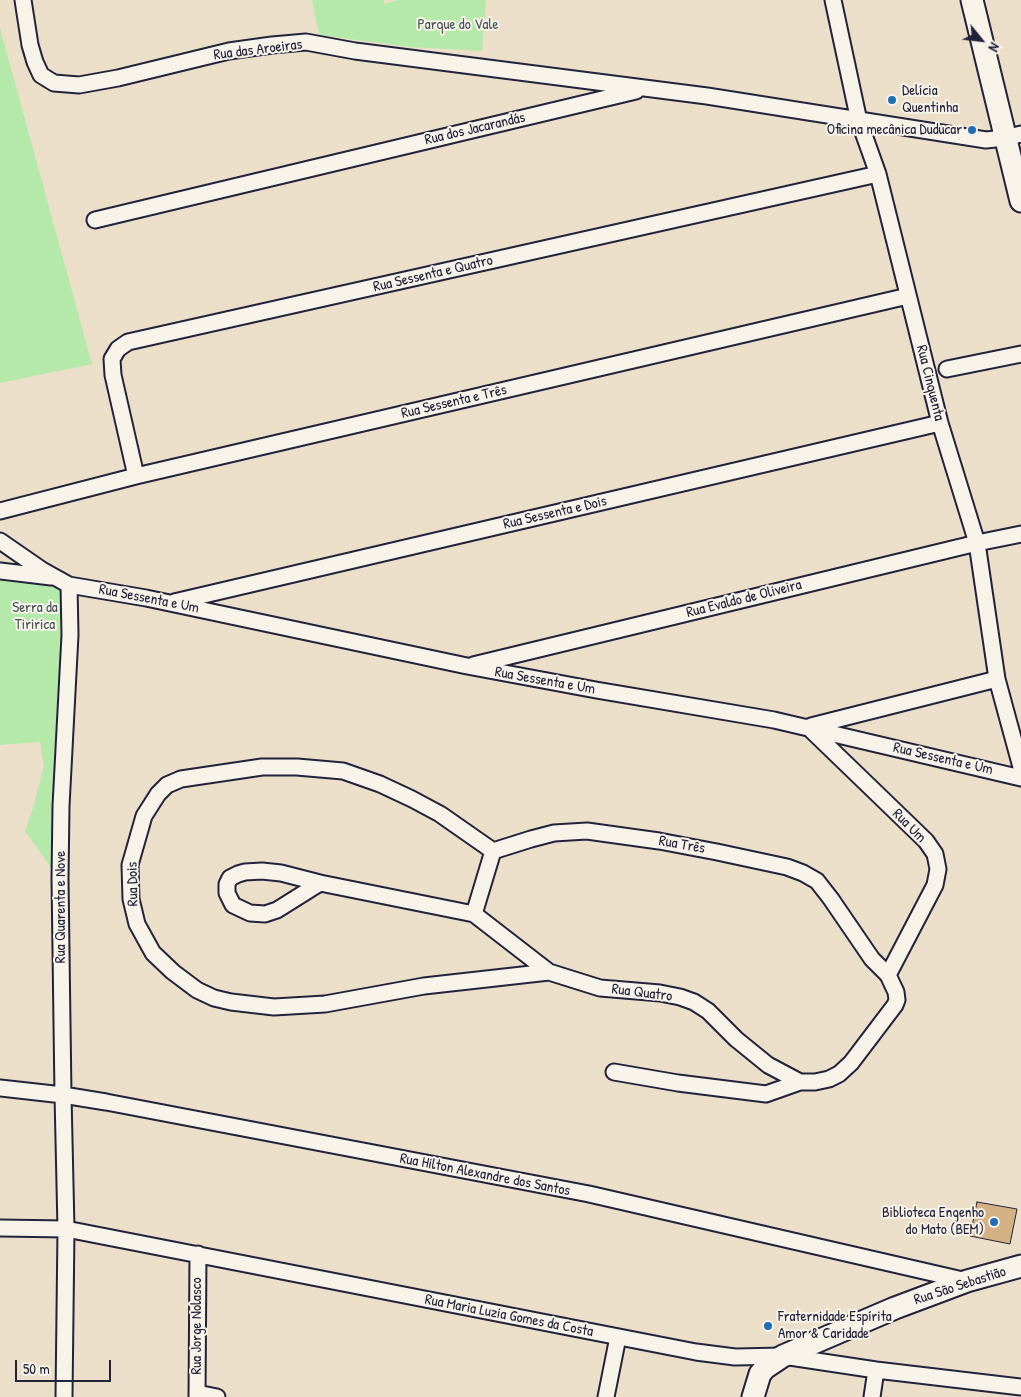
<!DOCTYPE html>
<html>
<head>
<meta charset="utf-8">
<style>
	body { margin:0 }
	#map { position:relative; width:1021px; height:1397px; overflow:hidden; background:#ecdfca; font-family:"Patrick Hand",sans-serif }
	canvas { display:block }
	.north { position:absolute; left:956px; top:15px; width:50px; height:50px; -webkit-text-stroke:4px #f7f3e8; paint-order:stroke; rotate:119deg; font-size:14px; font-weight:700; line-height:20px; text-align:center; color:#22223b }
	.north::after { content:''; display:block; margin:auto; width:18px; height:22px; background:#22223b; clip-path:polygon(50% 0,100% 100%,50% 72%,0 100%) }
	.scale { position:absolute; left:15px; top:1360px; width:96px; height:22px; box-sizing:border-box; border:2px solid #22223b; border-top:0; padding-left:6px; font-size:15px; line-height:18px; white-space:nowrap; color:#22223b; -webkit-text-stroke:4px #f7f3e8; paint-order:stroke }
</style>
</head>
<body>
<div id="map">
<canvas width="1021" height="1397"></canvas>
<div class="north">N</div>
<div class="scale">50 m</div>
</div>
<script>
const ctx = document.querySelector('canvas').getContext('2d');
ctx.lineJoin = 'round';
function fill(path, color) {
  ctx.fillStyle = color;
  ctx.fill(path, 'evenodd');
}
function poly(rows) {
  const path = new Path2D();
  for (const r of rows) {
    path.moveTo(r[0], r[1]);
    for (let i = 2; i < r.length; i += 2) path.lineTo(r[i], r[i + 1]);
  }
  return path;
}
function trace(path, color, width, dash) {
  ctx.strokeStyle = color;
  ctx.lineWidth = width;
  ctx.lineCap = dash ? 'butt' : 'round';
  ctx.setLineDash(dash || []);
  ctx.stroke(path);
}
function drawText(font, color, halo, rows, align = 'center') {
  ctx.font = font + ' "Patrick Hand",sans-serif';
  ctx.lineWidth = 4;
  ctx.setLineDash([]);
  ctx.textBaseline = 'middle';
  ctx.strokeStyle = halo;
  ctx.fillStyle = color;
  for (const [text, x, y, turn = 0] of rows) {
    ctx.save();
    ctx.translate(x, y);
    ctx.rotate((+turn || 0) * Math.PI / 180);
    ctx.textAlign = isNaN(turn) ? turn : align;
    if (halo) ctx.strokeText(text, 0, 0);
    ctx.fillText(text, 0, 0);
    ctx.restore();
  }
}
fill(poly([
	[312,0,384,0,384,4,398,0,486,0,482,51,409,47,319,35],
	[0,28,92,364,0,383],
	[0,578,67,587,70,598,52,869,25,831,33,808,44,766,40,742,0,745]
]), '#b5e9aa');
const building = poly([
	[977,1202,1017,1209,1010,1244,970,1236,977,1202]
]);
fill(building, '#d3b185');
trace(building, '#22223b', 1);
const street = poly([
	[23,0,30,45,35,62,41,75,54,83,79,85,118,78,229,51,272,45,306,42,355,51,707,96,986,140,1005,138,1021,134],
	[833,0,859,121,878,174,940,423,977,543,997,679,1021,767],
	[95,220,636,91],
	[947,369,1021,354],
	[136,476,113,375,112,359,118,349,128,342,878,174],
	[0,511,136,476,908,296],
	[0,541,42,570,69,585,146,598,467,666,596,690,774,720,1021,778],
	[0,571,51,577],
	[174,602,940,423],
	[473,665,977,543,1021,534],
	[811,726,997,679],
	[808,727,926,841,935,854,938,869,935,885,888,975],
	[493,851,440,814,412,799,380,784,343,771,297,767,262,767,181,779,167,785,158,794,144,816,130,865,131,899,137,924,153,953,173,972,197,990,214,998,231,1002,274,1007,325,1004,424,986,549,972],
	[320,883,277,910,265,914,250,913,233,905,227,893,227,884,230,878,238,874,245,872,262,871,281,873,320,883,474,914,549,972,600,988,660,993,680,997,694,1002,708,1011,736,1039,768,1065,800,1082,815,1082,829,1079,839,1074,851,1063,895,1005,897,1000,896,992,888,975,872,959,831,899,817,881,803,873,787,867,717,852,659,841,587,831,554,833,531,839,493,851,474,914],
	[614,1072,678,1083,766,1094,800,1082],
	[0,1088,63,1095,106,1102,589,1194,967,1281],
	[0,1228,66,1229,696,1352,735,1357,783,1356,876,1370,1021,1387],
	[197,1393,217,1397],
	[64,1397,66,1229,63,1095,60,879,61,806,70,635,69,585],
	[197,1397,198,1254],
	[606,1397,618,1337],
	[872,1397,876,1370]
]);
const secondary = poly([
	[972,0,1021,201],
	[753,1397,760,1374,765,1368,783,1356,895,1308,967,1281,1021,1266]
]);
trace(street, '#22223b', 19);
trace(secondary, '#22223b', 25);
trace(street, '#f7f3e8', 15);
trace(secondary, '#f7f3e8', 21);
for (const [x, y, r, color] of [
	[892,100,5,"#1f6fb2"],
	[972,130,5,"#1f6fb2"],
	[994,1222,5,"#1f6fb2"],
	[768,1326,5,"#1f6fb2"]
]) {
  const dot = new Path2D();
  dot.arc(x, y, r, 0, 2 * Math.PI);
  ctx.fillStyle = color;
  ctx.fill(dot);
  trace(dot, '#f7f3e8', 2);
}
drawText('15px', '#475457', '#f7f3e8', [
	["Parque do Vale",458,25],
	["Serra da",35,608],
	["Tiririca",35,625]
]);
drawText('15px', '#22223b', '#f7f3e8', [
	["Rua das Aroeiras",258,50,-7],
	["Rua dos Jacarandás",475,129,-13],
	["Rua Sessenta e Quatro",433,274,-13],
	["Rua Cinquenta",930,383,76],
	["Rua Sessenta e Três",454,402,-13],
	["Rua Sessenta e Dois",555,513,-13],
	["Rua Sessenta e Um",149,599,11],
	["Rua Evaldo de Oliveira",744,599,-14],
	["Rua Sessenta e Um",545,681,10],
	["Rua Sessenta e Um",943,759,13],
	["Rua Um",909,826,45],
	["Rua Três",682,845,10],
	["Rua Dois",133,884,-91],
	["Rua Quarenta e Nove",61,907,-90],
	["Rua Quatro",642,993,7],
	["Rua Hilton Alexandre dos Santos",485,1175,11],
	["Rua São Sebastião",960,1286,-18],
	["Rua Maria Luzia Gomes da Costa",509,1316,11],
	["Rua Jorge Nolasco",197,1326,-90]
]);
drawText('15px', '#22223b', '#f7f3e8', [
	["Delícia",902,91],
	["Quentinha",902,108],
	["Oficina mecânica Duducar",962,130,"right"],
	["Biblioteca Engenho",984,1213,"right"],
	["do Mato (BEM)",984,1230,"right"],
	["Fraternidade Espírita",778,1317],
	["Amor & Caridade",778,1334]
], 'left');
</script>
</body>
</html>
